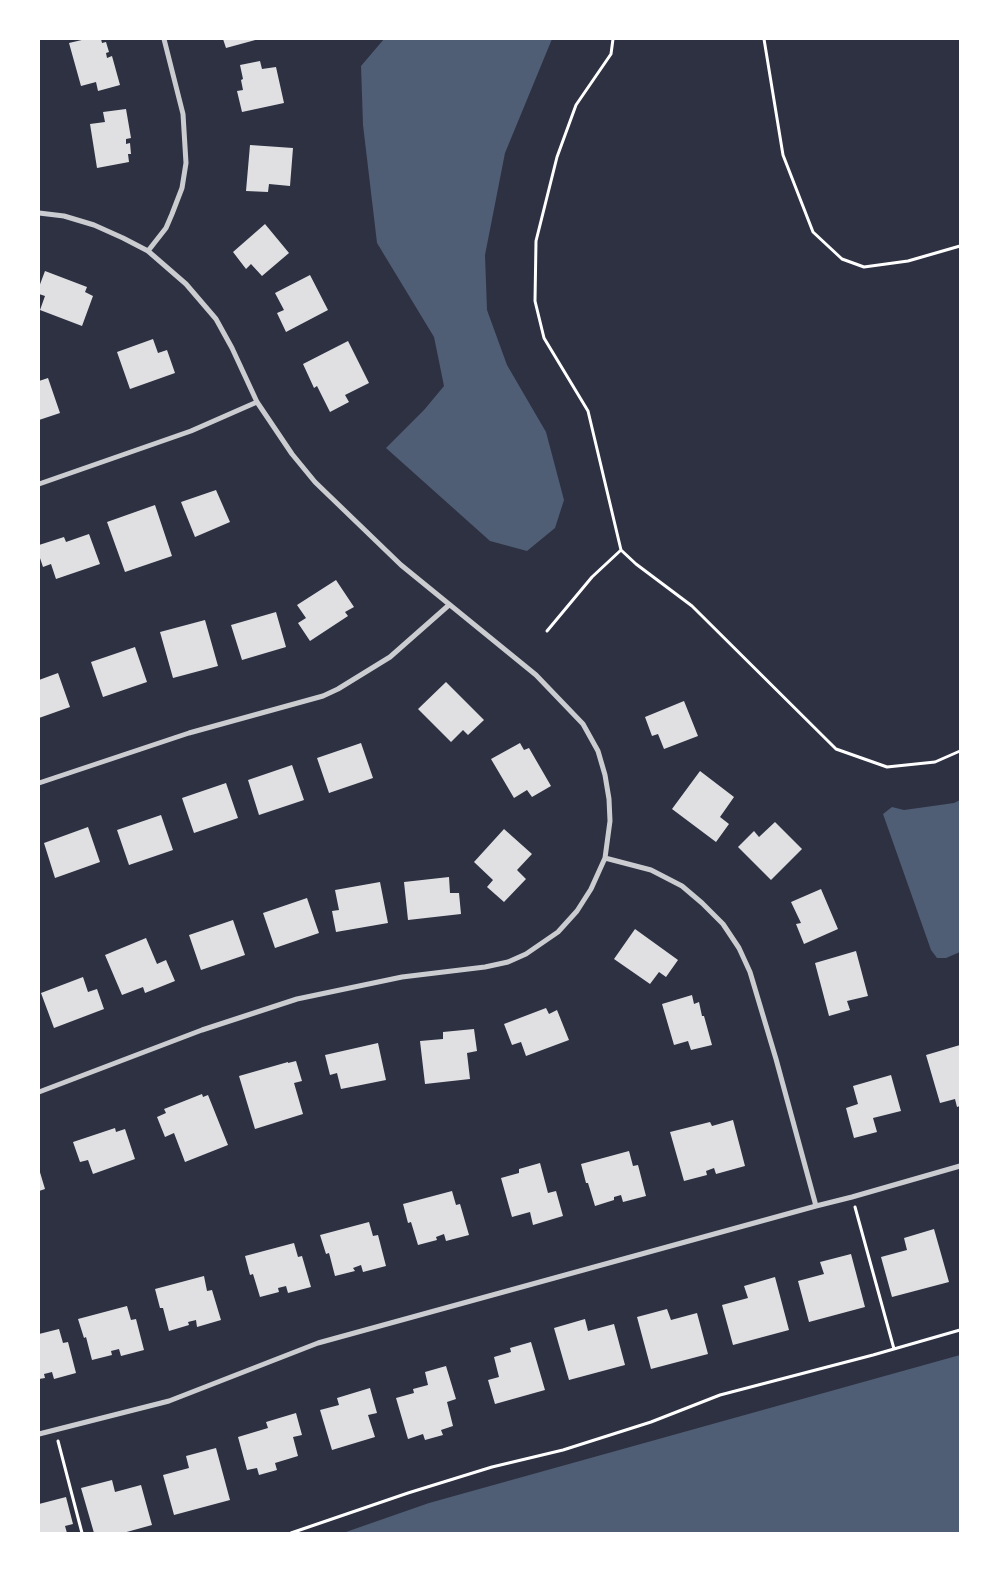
<!DOCTYPE html>
<html>
<head>
<meta charset="utf-8">
<style>
	body { margin:0 }
	#map { position:relative; width:999px; height:1572px; overflow:hidden; background:#2d3142; font-family:Commissioner,sans-serif }
	canvas { display:block }
	.frame { position:absolute; inset:0; border:40px solid #fff; pointer-events:none }
</style>
</head>
<body>
<div id="map">
<canvas width="999" height="1572"></canvas>
<div class="frame"></div>
</div>
<script>
const ctx = document.querySelector('canvas').getContext('2d');
ctx.lineJoin = 'round';
function fill(path, color) {
  ctx.fillStyle = color;
  ctx.fill(path, 'evenodd');
}
function poly(rows) {
  const path = new Path2D();
  for (const r of rows) {
    path.moveTo(r[0], r[1]);
    for (let i = 2; i < r.length; i += 2) path.lineTo(r[i], r[i + 1]);
  }
  return path;
}
function trace(path, color, width, dash) {
  ctx.strokeStyle = color;
  ctx.lineWidth = width;
  ctx.lineCap = dash ? 'butt' : 'round';
  ctx.setLineDash(dash || []);
  ctx.stroke(path);
}
fill(poly([
	[384,39,552,39,505,153,485,255,487,310,507,365,546,432,564,500,555,528,527,551,490,541,386,448,424,410,444,386,434,337,377,243,363,125,361,66],
	[960,800,960,952,946,958,937,958,931,950,883,814,892,807,904,810,954,803],
	[960,1355,960,1533,343,1533,429,1503]
]), '#4f5d75');
fill(poly([
	[86,39,101,39,102,43,106,42,109,52,106,53,107,58,112,56,120,85,98,91,96,82,81,86,69,43],
	[223,39,259,39,226,48],
	[260,61,262,69,276,67,284,103,242,112,237,91,243,90,241,80,243,79,240,65],
	[126,109,131,138,126,139,126,144,130,143,131,154,128,154,129,162,97,168,90,124,105,122,103,112],
	[250,145,293,148,290,186,269,184,268,192,246,191],
	[265,224,289,253,262,276,251,264,246,269,233,252],
	[45,271,87,287,85,292,93,296,82,326,40,310,45,296,39,294,39,287],
	[310,275,328,310,286,332,277,313,284,310,275,293],
	[153,339,158,353,167,350,175,373,130,389,117,352],
	[348,341,369,383,345,395,349,402,330,412,317,386,314,388,303,364],
	[48,378,60,413,39,420,39,381],
	[216,490,230,522,195,537,181,502],
	[155,505,172,556,125,572,107,522],
	[89,534,100,564,56,579,51,564,43,567,39,555,39,545,64,537,66,542],
	[336,580,354,607,345,612,348,616,310,641,298,623,306,618,297,605],
	[276,612,286,647,242,660,231,625],
	[205,620,218,666,173,678,160,632],
	[135,647,147,682,103,697,91,662],
	[58,673,70,707,39,718,39,680],
	[446,682,484,720,468,735,463,730,451,742,418,709],
	[684,701,698,736,664,749,658,734,652,736,645,717],
	[361,743,373,778,329,793,317,758],
	[520,743,524,750,529,748,551,786,532,797,527,790,514,798,491,759],
	[292,765,304,800,259,815,248,780],
	[700,771,734,797,720,817,729,824,716,842,672,809],
	[226,783,238,818,194,833,182,798],
	[161,815,173,850,129,865,117,830],
	[775,822,802,849,771,880,738,847,754,831,759,837],
	[88,827,100,862,55,878,44,843],
	[504,829,532,854,517,870,526,879,504,902,487,887,493,880,474,862],
	[449,877,450,893,459,893,461,914,408,920,404,882],
	[380,882,388,923,336,932,332,911,339,910,335,890],
	[821,889,838,929,804,944,796,924,801,923,791,902],
	[307,898,319,933,275,948,263,913],
	[233,920,245,955,201,970,189,935],
	[635,929,678,960,666,977,659,972,650,984,614,959],
	[146,938,157,964,166,960,175,981,145,993,143,987,122,995,105,955],
	[856,951,868,996,847,1001,850,1010,829,1016,815,963],
	[83,977,88,992,97,989,104,1009,54,1028,41,993],
	[692,995,694,1004,699,1002,702,1016,704,1016,712,1045,691,1050,688,1041,674,1045,662,1004],
	[546,1008,549,1014,557,1010,569,1040,526,1056,521,1042,512,1045,504,1024],
	[474,1029,477,1051,467,1053,470,1079,425,1084,420,1041,443,1039,443,1032],
	[378,1043,386,1080,341,1089,337,1073,330,1075,325,1055],
	[960,1045,960,1106,957,1107,955,1099,940,1103,926,1055],
	[296,1061,302,1081,294,1083,303,1114,255,1129,239,1076,288,1062,288,1063],
	[891,1075,901,1111,873,1118,877,1132,854,1138,846,1108,858,1104,853,1086],
	[202,1094,203,1097,208,1095,228,1145,185,1162,174,1133,165,1137,157,1117,166,1113,164,1109],
	[733,1120,745,1166,716,1174,714,1168,706,1171,707,1175,684,1181,670,1132,710,1122,712,1126],
	[115,1128,116,1132,125,1129,135,1159,93,1174,88,1160,80,1162,73,1142],
	[629,1151,633,1166,638,1165,646,1196,623,1202,621,1195,614,1197,614,1200,595,1206,588,1183,586,1183,581,1164],
	[540,1163,548,1193,556,1191,563,1216,533,1225,530,1212,512,1217,501,1178,519,1173,519,1169],
	[39,1169,45,1189,39,1191],
	[452,1191,456,1205,460,1204,469,1235,446,1241,444,1234,436,1237,437,1240,418,1245,411,1222,408,1223,403,1204],
	[369,1222,373,1236,378,1235,386,1266,363,1272,361,1265,353,1268,355,1271,335,1276,329,1253,326,1254,320,1235],
	[934,1229,949,1282,892,1297,881,1257,907,1250,904,1238],
	[294,1243,298,1257,302,1256,311,1287,288,1293,286,1286,278,1288,279,1292,260,1297,253,1274,250,1275,245,1256],
	[851,1254,865,1307,809,1322,798,1281,824,1274,820,1262],
	[204,1276,207,1291,212,1290,221,1320,197,1327,196,1320,188,1322,189,1325,169,1331,163,1308,160,1308,155,1289],
	[775,1277,789,1330,733,1345,722,1305,748,1298,744,1286],
	[127,1306,131,1320,136,1319,144,1350,121,1356,119,1349,111,1351,112,1355,92,1360,86,1337,84,1338,78,1319],
	[667,1309,671,1320,697,1313,708,1354,651,1369,637,1317],
	[585,1319,588,1331,614,1324,625,1365,569,1380,554,1328],
	[59,1329,63,1343,68,1342,76,1373,54,1379,52,1372,44,1374,45,1378,39,1379,39,1334],
	[531,1342,545,1390,495,1404,488,1380,499,1377,494,1357,511,1352,510,1348],
	[446,1366,456,1399,447,1402,453,1426,441,1430,443,1435,425,1440,423,1434,408,1439,396,1398,414,1393,413,1389,428,1385,425,1372],
	[370,1388,377,1413,368,1415,375,1437,332,1450,320,1410,339,1405,337,1398],
	[296,1413,302,1435,293,1437,298,1456,275,1463,277,1470,259,1475,257,1468,247,1470,238,1437,268,1428,266,1422],
	[216,1448,230,1500,174,1515,163,1475,189,1468,186,1456],
	[112,1480,115,1492,141,1485,152,1525,123,1533,94,1533,81,1488],
	[66,1497,73,1524,65,1526,67,1533,39,1533,39,1504]
]), '#e0e0e3');
trace(poly([
	[613,39,611,54,576,105,557,157,536,241,535,301,544,338,588,411,621,550],
	[764,39,783,155,813,232,842,259,864,267,908,261,960,246],
	[547,631,592,577,621,550,636,564,692,606,836,749,887,767,935,762,960,751],
	[855,1207,894,1349],
	[58,1441,82,1533],
	[291,1533,408,1493,492,1467,563,1450,651,1422,720,1395,873,1355,960,1330]
]), '#fff', 3);
trace(poly([
	[39,213,64,216,94,225,123,238,148,251,186,284,216,319,232,348,257,402,292,454,315,482,401,565,536,675,583,724,598,751,605,775,609,799,610,821,605,858,591,889,577,911,558,932,526,954,508,962,485,967,402,977,297,999,202,1030,39,1092],
	[148,251,166,228,172,214,182,188,186,163,183,114,164,39],
	[39,484,191,431,257,402],
	[39,783,189,733,323,696,338,689,390,657,449,605],
	[605,858,651,870,682,886,702,903,723,924,739,948,750,972,776,1059,816,1206],
	[39,1434,169,1401,318,1343,816,1206,852,1197,960,1166]
]), '#caccd0', 5);
</script>
</body>
</html>
